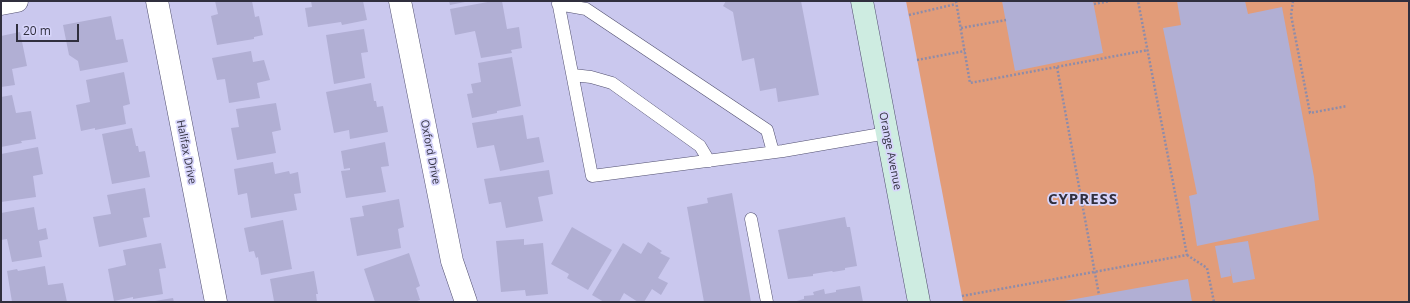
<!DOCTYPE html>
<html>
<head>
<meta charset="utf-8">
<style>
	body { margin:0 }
	#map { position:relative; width:1410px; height:303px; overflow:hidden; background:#cac8ee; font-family:"Open Sans",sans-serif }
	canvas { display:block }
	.frame { position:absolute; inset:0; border:2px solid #302f3e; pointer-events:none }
	.scale { position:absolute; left:16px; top:24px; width:63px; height:18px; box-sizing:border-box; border:2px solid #302f3e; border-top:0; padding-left:5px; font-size:12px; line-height:14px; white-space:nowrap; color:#302f3e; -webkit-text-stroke:3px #d7d5fb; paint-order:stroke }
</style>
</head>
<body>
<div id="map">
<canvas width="1410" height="303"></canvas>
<div class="frame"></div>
<div class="scale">20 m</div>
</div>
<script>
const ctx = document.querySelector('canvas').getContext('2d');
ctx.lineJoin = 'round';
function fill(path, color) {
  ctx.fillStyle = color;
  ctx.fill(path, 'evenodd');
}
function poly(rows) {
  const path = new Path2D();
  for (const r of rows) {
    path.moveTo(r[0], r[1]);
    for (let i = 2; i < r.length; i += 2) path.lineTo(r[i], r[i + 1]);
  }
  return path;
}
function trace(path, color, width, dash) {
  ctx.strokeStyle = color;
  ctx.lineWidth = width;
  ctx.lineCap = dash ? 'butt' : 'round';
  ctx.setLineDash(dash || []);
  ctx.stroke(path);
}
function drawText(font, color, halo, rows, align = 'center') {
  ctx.font = font + ' "Open Sans",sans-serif';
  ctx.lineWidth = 3.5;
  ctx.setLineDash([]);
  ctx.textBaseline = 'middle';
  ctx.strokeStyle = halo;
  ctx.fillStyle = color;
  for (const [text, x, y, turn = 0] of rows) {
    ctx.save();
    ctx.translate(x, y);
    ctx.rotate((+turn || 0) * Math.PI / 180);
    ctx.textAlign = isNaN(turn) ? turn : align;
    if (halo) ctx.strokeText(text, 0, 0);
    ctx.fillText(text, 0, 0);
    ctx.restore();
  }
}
fill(poly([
	[906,1,1409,1,1409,302,963,302]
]), '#e29c79');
fill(poly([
	[215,1,252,1,255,17,259,16,263,35,254,37,254,39,217,45,211,16,218,14],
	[311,1,363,1,367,20,342,25,341,22,308,27,305,8,312,7],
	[449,1,465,1,465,2,450,5],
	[493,1,502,1,507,29,519,27,522,48,511,50,512,53,481,58,475,31,455,35,450,9],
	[726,1,801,1,819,95,778,102,776,88,760,91,754,58,742,61,733,12,723,6],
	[1002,1,1093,1,1103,53,1015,71],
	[1177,1,1245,1,1248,14,1282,7,1314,177,1319,220,1197,246,1189,196,1197,194,1163,28,1181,25],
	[111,16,116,40,123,39,128,62,80,71,78,61,69,55,63,25],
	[364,29,368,52,361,53,365,78,334,84,326,35],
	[20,32,27,66,12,69,15,85,1,87,1,36],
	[251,51,253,62,264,60,270,80,257,83,260,98,229,103,225,79,217,80,212,58],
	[512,57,521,106,497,111,497,113,472,118,467,94,473,93,471,84,481,82,478,63],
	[124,72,130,104,123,106,126,124,95,130,95,128,81,131,76,105,90,102,86,80],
	[371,83,374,101,376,101,377,107,383,106,388,132,350,139,349,130,334,133,326,92],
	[12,95,16,113,31,111,36,139,21,141,22,143,1,147,1,97],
	[276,103,281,130,272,132,276,153,237,160,231,128,239,127,236,109],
	[523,115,527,139,539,137,544,162,500,171,494,145,477,148,472,123],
	[132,128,136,146,138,146,139,152,145,151,150,177,112,184,102,134],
	[385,142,389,166,381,167,386,192,346,198,341,171,350,170,350,168,344,169,341,151],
	[38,147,43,174,33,176,36,197,1,202,1,154],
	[273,162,275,174,289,171,290,174,298,172,301,193,294,194,297,210,251,218,247,193,238,195,234,169],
	[549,170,553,194,538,197,543,221,506,228,501,202,489,204,484,179],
	[145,188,150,217,143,218,147,237,99,247,93,217,111,214,107,195],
	[732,193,751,302,704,302,687,207,708,203,707,198],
	[399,199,404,227,398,229,401,248,357,256,350,218,364,216,362,206],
	[34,207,38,230,46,228,48,239,39,241,42,257,12,262,7,239,1,240,1,213],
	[845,217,847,227,850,227,857,266,845,268,845,270,833,272,832,271,813,274,813,276,788,279,778,230],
	[283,220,292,269,261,275,258,257,256,258,254,251,249,252,244,228],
	[572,227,612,250,588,290,567,278,569,274,551,264],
	[524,239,524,245,543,243,548,294,526,296,525,290,501,292,496,241],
	[1248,241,1255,279,1233,283,1230,267,1231,276,1221,278,1215,246],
	[648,242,662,251,660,253,670,258,658,278,668,283,661,295,652,289,644,302,638,302,624,293,619,302,604,302,592,295,623,243,641,254],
	[161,243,166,268,159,269,163,294,133,299,133,297,114,301,108,269,126,265,123,250],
	[409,253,420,286,416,288,420,300,414,302,375,302,364,269],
	[45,266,48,285,63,283,67,302,12,302,7,271,17,269,18,271],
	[314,271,318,294,316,294,317,302,270,302,274,301,270,279],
	[1188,279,1192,302,1064,302,1064,301],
	[860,286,863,302,793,302,804,299,804,296,814,295,813,292,824,289,825,294,836,292,836,290],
	[173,298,174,302,155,302,155,301]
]), '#b1afd4');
const lane = poly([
	[558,1,592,176,783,151,887,133],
	[558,4,586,9,767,130,773,152],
	[573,75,591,77,612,83,700,146,709,161],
	[751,219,767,302]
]);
const street = poly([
	[157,1,216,302],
	[400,1,452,261,466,302],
	[1,4,17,1]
]);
const secondary = poly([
	[862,1,919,302]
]);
trace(lane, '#525070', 13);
trace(street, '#525070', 23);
trace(secondary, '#525070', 23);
trace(poly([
	[956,1,970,83,1148,50],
	[1293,1,1291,15,1310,113,1347,106],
	[1094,4,1110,1],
	[909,15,956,4],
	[961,28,1006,20],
	[917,60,965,51],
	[1057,67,1099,295],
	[1187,255,1207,268,1214,302],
	[962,296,1187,255,1138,1]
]), '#8e8ca9', 2.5, [2, 2]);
trace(lane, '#fff', 12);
trace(street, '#fff', 22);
trace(secondary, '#ceece1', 22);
drawText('11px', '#302f3e', '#d7d5fb', [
	["Orange Avenue",890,151,79],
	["Halifax Drive",186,152,79],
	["Oxford Drive",430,152,79]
]);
ctx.letterSpacing = '1px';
drawText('bold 15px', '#302f3e', '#d7d5fb', [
	["CYPRESS",1083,200]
]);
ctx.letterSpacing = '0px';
</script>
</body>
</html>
